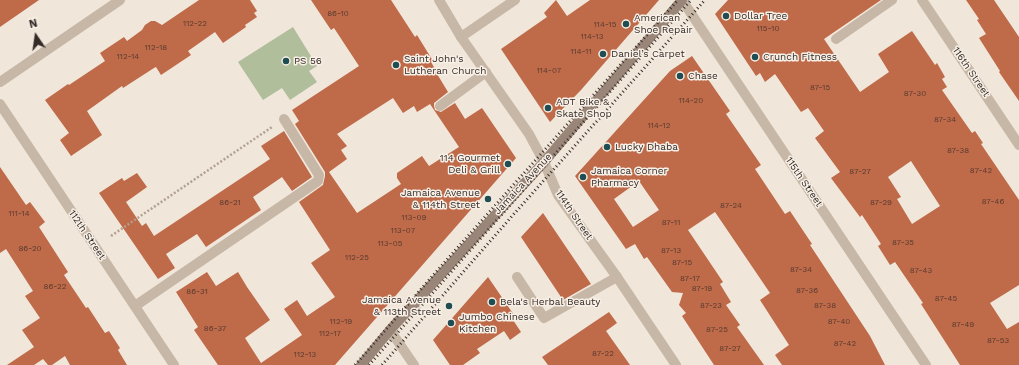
<!DOCTYPE html>
<html>
<head>
<meta charset="utf-8">
<style>
	body { margin:0 }
	#map { position:relative; width:1019px; height:365px; overflow:hidden; background:#f0e6da; font-family:"Work Sans",sans-serif }
	canvas { display:block }
	.north { position:absolute; left:16px; top:16px; width:40px; height:40px; -webkit-text-stroke:3px #f8f0e6; paint-order:stroke; rotate:347deg; font-size:11px; font-weight:700; line-height:16px; text-align:center; color:#342b27 }
	.north::after { content:''; display:block; margin:auto; width:14px; height:18px; background:#342b27; clip-path:polygon(50% 0,100% 100%,50% 72%,0 100%) }
</style>
</head>
<body>
<div id="map">
<canvas width="1019" height="365"></canvas>
<div class="north">N</div>
</div>
<script>
const ctx = document.querySelector('canvas').getContext('2d');
ctx.lineJoin = 'round';
function fill(path, color) {
  ctx.fillStyle = color;
  ctx.fill(path, 'evenodd');
}
function poly(rows) {
  const path = new Path2D();
  for (const r of rows) {
    path.moveTo(r[0], r[1]);
    for (let i = 2; i < r.length; i += 2) path.lineTo(r[i], r[i + 1]);
  }
  return path;
}
function trace(path, color, width, dash) {
  ctx.strokeStyle = color;
  ctx.lineWidth = width;
  ctx.lineCap = dash ? 'butt' : 'round';
  ctx.setLineDash(dash || []);
  ctx.stroke(path);
}
function drawText(font, color, halo, rows, align = 'center') {
  ctx.font = font + ' "Work Sans",sans-serif';
  ctx.lineWidth = 3;
  ctx.setLineDash([]);
  ctx.textBaseline = 'middle';
  ctx.strokeStyle = halo;
  ctx.fillStyle = color;
  for (const [text, x, y, turn = 0] of rows) {
    ctx.save();
    ctx.translate(x, y);
    ctx.rotate((+turn || 0) * Math.PI / 180);
    ctx.textAlign = isNaN(turn) ? turn : align;
    if (halo) ctx.strokeText(text, 0, 0);
    ctx.fillText(text, 0, 0);
    ctx.restore();
  }
}
fill(poly([
	[293,27,317,66,309,71,317,82,290,100,282,88,263,100,238,62]
]), '#b0be9b');
fill(poly([
	[0,0,39,0,0,27],
	[199,0,250,0,257,11,254,13,257,17,245,25,246,27,223,43,215,32,188,51,191,55,161,75,156,67,154,68,123,88,122,86,87,111,102,135,71,156,60,140,69,133,45,100,68,84,69,85,105,61,100,53,124,37,127,41,142,30,145,25,151,21,155,21,162,25],
	[311,0,391,0,415,37,417,35,433,61,431,62,435,69,434,69,448,92,434,103,434,106,435,110,441,112,455,103,465,119,482,108,516,158,335,365,218,365,194,330,198,327,176,292,207,272,216,286,238,272,247,287,270,320,245,338,261,363,302,335,284,309,297,300,307,316,335,297,311,263,330,250,299,202,323,185,325,176,325,172,295,124,299,121,292,110,359,66,334,28,331,30],
	[393,98,403,113,414,106,417,112,430,104,459,147,429,166,422,156,397,173,397,178,401,184,357,213,329,172,347,159,341,150,347,146,337,134],
	[556,0,567,16,590,0,659,0,581,90,550,122,501,49,547,17,544,13],
	[728,0,881,0,824,39,860,92,889,72,878,54,912,31,935,65,937,63,945,77,942,79,947,87,942,90,972,133,975,131,983,143,981,144,1019,200,1019,285,990,303,1007,329,1019,322,1019,365,960,365,921,304,923,303,895,262,890,265,878,246,881,244,862,215,860,217,831,178,840,172,815,138,824,131,808,108,801,112,775,74,765,82,760,73,756,76,715,14],
	[911,161,940,206,912,224,897,199,901,197,888,177],
	[966,0,994,0,1019,37,1019,101,999,72,1000,71,979,38,986,34,977,20,979,19],
	[692,56,730,111,726,114,761,165,755,169,785,214,790,211,812,244,810,245,870,336,885,365,782,365,775,355,789,345,760,300,770,293,715,212,688,230,723,282,720,284,731,302,726,305,740,325,737,327,764,365,714,365,682,316,686,313,679,305,683,293,672,292,647,257,644,259,635,244,626,249,575,176,670,71],
	[639,181,659,210,633,227,614,199],
	[284,131,312,177,292,191,282,177,253,197,261,210,206,247,197,234,166,254,175,268,158,279,99,193,122,178,124,181,137,173,147,187,126,202,142,226,146,223,154,236,270,159,261,146],
	[0,167,26,205,30,202,45,222,39,227,68,272,64,275,86,308,88,307,105,333,109,331,120,348,118,350,127,365,70,365,65,356,52,365,48,365,43,359,34,365,7,365,34,347,22,330,40,318,25,296,33,291,6,249,0,253],
	[543,213,591,284,563,300,521,237],
	[488,277,514,315,511,317,521,332,510,340,504,331,477,349,480,353,463,365,450,365,433,340],
	[609,312,617,323,606,331,630,365,548,365,542,357]
]), '#bf6a49');
trace(poly([
	[111,236,272,127]
]), '#b2a191', 2.5, [2, 2]);
trace(poly([
	[461,37,515,0],
	[836,39,892,0],
	[440,106,486,72],
	[517,277,544,318,617,277],
	[135,306,318,181,319,175,284,119]
]), '#c7b7a7', 10);
trace(poly([
	[439,0,461,37,529,134,544,162,558,195,617,277,676,365],
	[682,0,926,365],
	[922,0,1019,145],
	[0,82,120,0],
	[0,104,174,365],
	[390,330,414,365]
]), '#c7b7a7', 10);
trace(poly([
	[361,365,390,330,544,162,682,0]
]), '#9a8678', 10);
trace(poly([
	[355,365,436,272,678,0],
	[369,365,691,0],
	[382,365,513,215,705,0]
]), '#342b27', 3, [1, 3]);
for (const [x, y, r, color] of [
	[726,16,4,"#1f4d52"],
	[626,24,4,"#1f4d52"],
	[603,54,4,"#1f4d52"],
	[755,57,4,"#1f4d52"],
	[286,61,4,"#1f4d52"],
	[396,65,4,"#1f4d52"],
	[680,76,4,"#1f4d52"],
	[548,108,4,"#1f4d52"],
	[607,147,4,"#1f4d52"],
	[508,164,4,"#1f4d52"],
	[583,177,4,"#1f4d52"],
	[488,199,4,"#1f4d52"],
	[492,302,4,"#1f4d52"],
	[449,306,4,"#1f4d52"],
	[451,323,4,"#1f4d52"]
]) {
  const dot = new Path2D();
  dot.arc(x, y, r, 0, 2 * Math.PI);
  ctx.fillStyle = color;
  ctx.fill(dot);
  trace(dot, '#f8f0e6', 1.5);
}
drawText('8px', '#573b30', null, [
	["86-10",338,14],
	["112-22",195,24],
	["114-15",605,25],
	["115-10",768,29],
	["114-13",592,37],
	["112-18",156,48],
	["114-11",581,52],
	["112-14",128,57],
	["114-07",549,71],
	["87-15",820,88],
	["87-30",915,94],
	["114-20",691,101],
	["87-34",945,120],
	["114-12",659,126],
	["87-38",958,151],
	["87-42",981,171],
	["87-27",860,172],
	["87-46",993,202],
	["86-21",230,203],
	["87-29",881,203],
	["87-24",731,206],
	["111-14",19,214],
	["113-09",414,218],
	["87-11",671,223],
	["113-07",403,231],
	["87-35",903,243],
	["113-05",390,244],
	["86-20",30,249],
	["87-13",671,251],
	["112-25",357,258],
	["87-15",682,263],
	["87-34",801,270],
	["87-43",921,271],
	["87-17",690,279],
	["86-22",55,287],
	["87-19",702,289],
	["87-36",807,291],
	["86-31",197,292],
	["87-45",946,299],
	["87-23",711,306],
	["87-38",825,306],
	["112-19",341,322],
	["87-40",839,322],
	["87-49",963,325],
	["86-37",215,329],
	["87-25",717,330],
	["112-17",330,334],
	["87-53",998,341],
	["87-42",845,344],
	["87-27",730,349],
	["87-22",603,354],
	["112-13",305,355]
]);
drawText('10px', '#342b27', '#f8f0e6', [
	["Dollar Tree",734,16],
	["American",634,18],
	["Shoe Repair",634,30],
	["Daniel’s Carpet",611,54],
	["Crunch Fitness",763,57],
	["Saint John's",404,59],
	["Lutheran Church",404,71],
	["PS 56",294,61],
	["Chase",688,76],
	["ADT Bike &",556,102],
	["Skate Shop",556,114],
	["Lucky Dhaba",615,147],
	["114 Gourmet",500,158,"right"],
	["Deli & Grill",500,170,"right"],
	["Jamaica Corner",591,171],
	["Pharmacy",591,183],
	["Jamaica Avenue",480,193,"right"],
	["& 114th Street",480,205,"right"],
	["Jamaica Avenue",441,300,"right"],
	["& 113th Street",441,312,"right"],
	["Bela's Herbal Beauty",500,302],
	["Jumbo Chinese",459,317],
	["Kitchen",459,329]
], 'left');
drawText('10px', '#342b27', '#f8f0e6', [
	["116th Street",971,72,56],
	["115th Street",804,182,56],
	["Jamaica Avenue",523,184,-47],
	["114th Street",574,215,56],
	["112th Street",87,235,56]
]);
</script>
</body>
</html>
